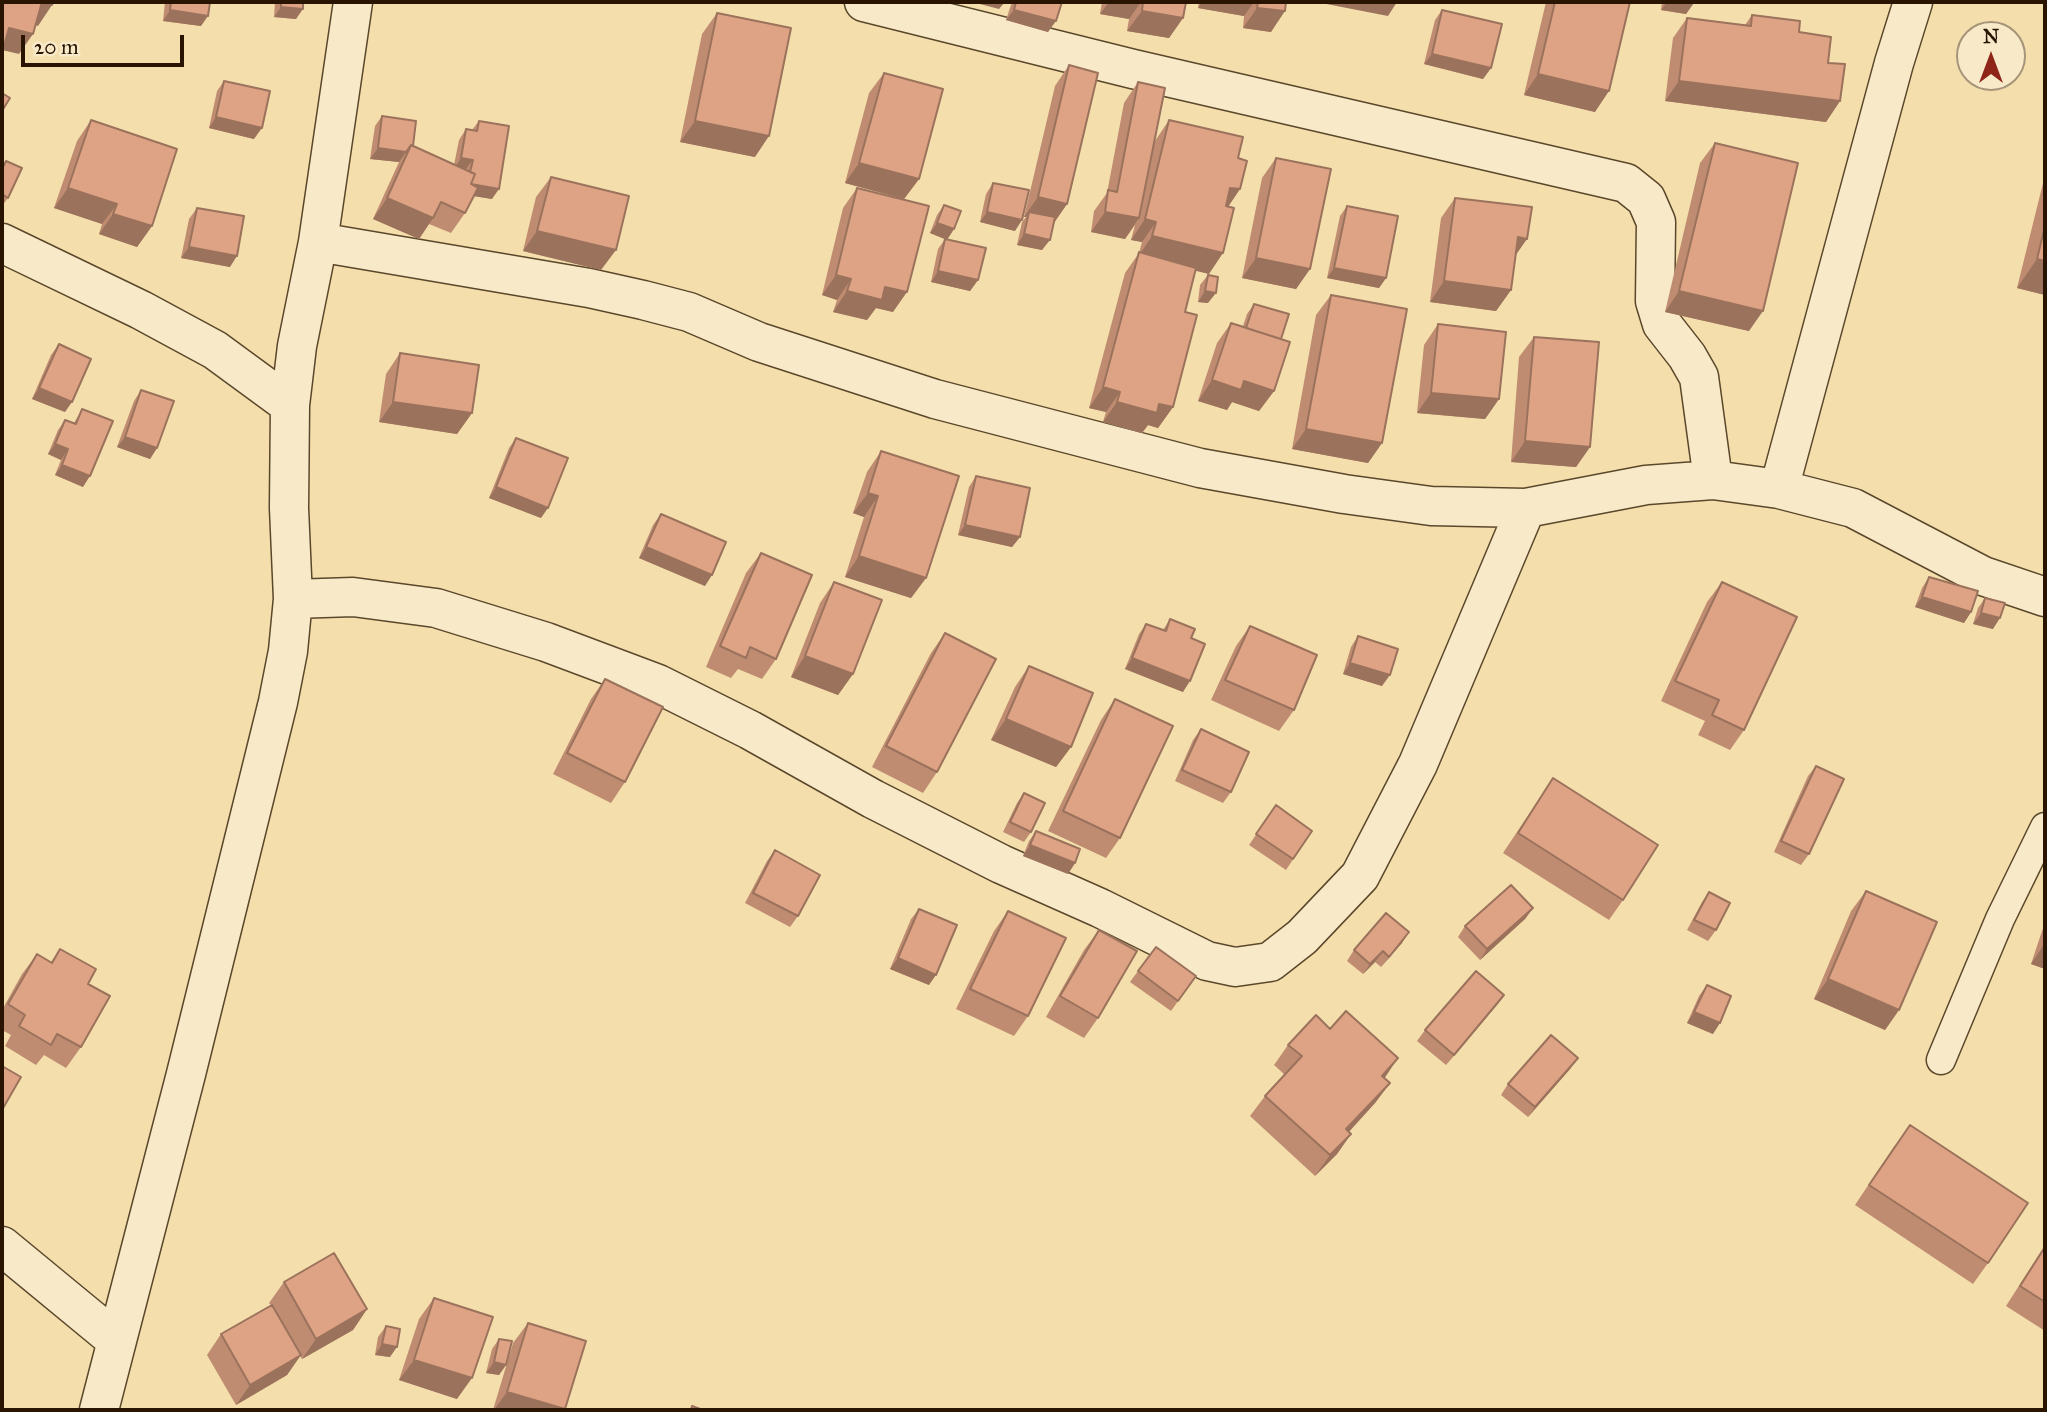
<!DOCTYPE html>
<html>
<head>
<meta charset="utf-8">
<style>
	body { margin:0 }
	#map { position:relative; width:2047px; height:1412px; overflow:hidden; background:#f4dfac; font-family:"IM FELL Great Primer",serif }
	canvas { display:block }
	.frame { position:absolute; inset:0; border:4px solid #281400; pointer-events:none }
	.north { position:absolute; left:1956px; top:21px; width:70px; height:70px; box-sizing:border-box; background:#f8eac9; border:2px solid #a59479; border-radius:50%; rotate:0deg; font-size:19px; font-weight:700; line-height:28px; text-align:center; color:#281400 }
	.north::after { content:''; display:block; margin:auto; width:24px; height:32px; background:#8f2418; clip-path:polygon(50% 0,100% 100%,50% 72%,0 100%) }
	.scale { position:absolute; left:21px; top:35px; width:163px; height:32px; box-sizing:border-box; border:4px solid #281400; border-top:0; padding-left:9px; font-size:21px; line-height:24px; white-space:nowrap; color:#281400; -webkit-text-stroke:5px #f8eac9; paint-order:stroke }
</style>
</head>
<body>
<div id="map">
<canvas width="2047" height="1412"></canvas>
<div class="frame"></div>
<div class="north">N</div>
<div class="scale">20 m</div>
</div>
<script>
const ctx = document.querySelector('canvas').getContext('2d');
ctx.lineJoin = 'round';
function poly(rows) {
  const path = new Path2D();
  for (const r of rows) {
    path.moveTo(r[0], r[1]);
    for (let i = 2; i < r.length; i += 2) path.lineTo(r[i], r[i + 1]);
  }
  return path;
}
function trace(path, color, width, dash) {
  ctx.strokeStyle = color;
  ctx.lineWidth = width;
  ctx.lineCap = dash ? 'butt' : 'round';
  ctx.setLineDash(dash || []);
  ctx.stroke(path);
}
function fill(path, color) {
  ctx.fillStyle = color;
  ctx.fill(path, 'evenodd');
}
const service = poly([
	[1941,1060,2000,919,2045,827]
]);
const minor = poly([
	[864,2,1133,69,1626,183,1646,199,1656,222,1655,301,1662,324,1687,356,1699,377,1713,480],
	[318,242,589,288,643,300,689,312,759,342,935,399,1200,468,1344,494,1431,506,1526,508,1646,485,1713,480,1779,489,1853,508,1983,576,2045,597],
	[2,243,141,310,215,350,290,405],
	[1779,489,1894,63,1913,2],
	[293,599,353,597,436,608,546,642,658,684,750,730,873,799,1001,864,1100,908,1207,961,1235,967,1270,962,1302,937,1360,876,1418,764,1526,508],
	[2,1246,116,1340],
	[99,1410,186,1074,278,702,288,651,293,599,289,508,290,405,297,346,318,242,353,2]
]);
trace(service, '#5b472b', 31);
trace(minor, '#5b472b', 41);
trace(service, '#f8eac9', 28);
trace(minor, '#f8eac9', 38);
fill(poly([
	[165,2,210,2,201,26,163,21],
	[275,2,303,2,296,19,274,17],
	[1012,2,1062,2,1048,32,1006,20],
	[1102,2,1186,2,1183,18,1169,38,1127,31,1129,19,1100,14],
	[1199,2,1286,2,1271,32,1243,28,1244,16,1198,8],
	[1546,2,1630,2,1595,112,1524,95],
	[1662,2,1694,2,1686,14,1661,10],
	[1442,10,1491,68,1483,79,1424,64,1435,20],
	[717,13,755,157,680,142,702,34],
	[1752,15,1799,32,1828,63,1840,101,1826,122,1665,101,1673,38,1687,18,1745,25],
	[1069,65,1067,204,1054,223,1042,250,1017,245,1022,222,1026,217,1024,217,1055,86],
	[884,73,919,179,904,199,845,183,869,93],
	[224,81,254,139,209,128,217,91],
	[1138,82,1155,141,1169,120,1238,158,1240,189,1228,206,1209,274,1196,270,1185,312,1173,407,1158,428,1148,425,1142,433,1103,422,1106,412,1089,408,1125,273,1139,253,1142,242,1131,240,1135,225,1125,239,1091,232,1094,211,1107,193,1124,103],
	[382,116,413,146,454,165,459,140,466,129,472,130,479,121,492,199,474,196,465,213,451,233,429,224,419,239,373,219,399,162,370,159,375,126],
	[91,120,152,226,137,247,99,234,102,224,54,208,77,141],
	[1715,143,1749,331,1665,312,1700,163],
	[1276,158,1310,269,1296,289,1242,278,1262,178],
	[6,161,8,198,2,206,2,167],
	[2045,175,2045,295,2017,288],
	[551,177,601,270,523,251,536,197],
	[993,183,1015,231,980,222,986,194],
	[857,188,893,312,876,308,867,320,833,312,837,300,822,295,843,208],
	[1455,198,1515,256,1511,290,1496,311,1430,302,1441,218],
	[944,205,954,229,947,239,978,280,970,291,931,282,938,249,945,239,930,233,937,215],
	[1347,206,1386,278,1379,288,1327,278,1340,216],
	[197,208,230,267,181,258,189,219],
	[1208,275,1208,303,1198,302,1200,285],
	[1331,295,1382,443,1368,463,1292,449,1316,315],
	[1254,304,1281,339,1274,391,1259,411,1232,402,1227,410,1198,401,1217,343,1231,323,1243,326,1247,314],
	[1438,324,1499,399,1485,419,1417,413,1424,345],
	[1534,337,1590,447,1576,467,1511,462,1519,357],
	[59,344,65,412,32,399,51,355],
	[400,353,472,413,457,434,379,422,386,374],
	[141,390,157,448,150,459,117,447,134,401],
	[82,409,83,487,55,475,61,460,48,454,58,430,65,420,74,423],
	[516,438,541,518,489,498,509,448],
	[881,451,926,578,911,598,845,577,864,517,853,513,867,472],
	[976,476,1020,537,1012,547,958,535,969,487],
	[661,514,705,586,639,558,653,525],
	[761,553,776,659,762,679,738,669,731,678,706,667,746,573],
	[1929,577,1971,612,1964,623,1915,607,1922,588],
	[834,582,853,674,838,695,791,677,820,603],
	[1722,582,1744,730,1730,750,1698,735,1705,721,1661,701,1707,602],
	[1985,598,1993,629,1973,624,1978,608],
	[1170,619,1191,638,1183,692,1125,669,1139,634,1146,624,1163,630],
	[1250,626,1294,710,1279,731,1211,700,1236,646],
	[945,633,937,772,923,793,872,767,931,653],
	[1358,636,1382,686,1343,674,1351,647],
	[1029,666,1071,747,1056,767,991,740,1015,687],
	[605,679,625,782,611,803,553,774,591,699],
	[1115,699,1120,838,1106,858,1048,831,1101,720],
	[1201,729,1231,792,1223,803,1175,781,1193,740],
	[1816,766,1809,854,1801,865,1774,852,1808,776],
	[1553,778,1623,900,1609,920,1503,853],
	[1024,793,1031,832,1024,842,1003,832,1017,803],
	[1276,805,1312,831,1286,870,1249,845],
	[1036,831,1075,863,1068,874,1023,856,1029,841],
	[775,850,798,916,790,927,745,903,767,861],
	[1866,891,1899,1010,1885,1030,1814,999,1851,911],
	[1709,892,1716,930,1708,941,1687,930,1702,902],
	[1533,908,1525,919,1480,960,1458,937,1465,926],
	[919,909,929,985,890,969,911,919],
	[1008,911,1028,1016,1014,1036,956,1009,994,931],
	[2045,922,2045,969,2031,964],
	[1099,930,1098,1018,1084,1038,1046,1017,1084,950],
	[1402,943,1381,967,1375,962,1363,974,1347,961,1354,950],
	[60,949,88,984,81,1047,66,1068,44,1055,36,1065,5,1046,11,1035,2,1030,2,1010,22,974,37,954,51,962],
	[1138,971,1196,976,1171,1011,1130,982],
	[1707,985,1713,1034,1687,1023,1699,996],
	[1504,995,1496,1006,1446,1065,1417,1041,1425,1030],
	[1288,1045,1384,1078,1390,1083,1375,1103,1349,1132,1351,1134,1337,1154,1315,1176,1250,1116,1265,1096,1285,1075,1274,1065],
	[1570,1069,1528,1117,1501,1095,1508,1084],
	[1895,1145,1988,1263,1973,1284,1855,1205],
	[2045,1245,2045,1331,2006,1306],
	[284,1282,367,1309,353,1330,302,1359,300,1356,287,1375,236,1405,207,1355,221,1334,271,1305,269,1303],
	[434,1298,457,1399,399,1380,419,1319],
	[528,1323,564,1410,493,1410,513,1343],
	[386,1326,390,1357,375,1355,378,1337],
	[499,1339,506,1365,499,1375,486,1373,492,1349]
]), '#bf8c72');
fill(poly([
	[42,2,52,5,38,26,28,23],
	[977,2,1005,2,999,9,976,3],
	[1109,2,1141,2,1129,19,1100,14],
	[1202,2,1254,2,1244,16,1198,8],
	[1316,2,1397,2,1388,16],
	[1667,2,1683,2,1694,3,1686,14,1661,10],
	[281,7,303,9,296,19,274,17],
	[1257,8,1285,11,1271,32,1243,28],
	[170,10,208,16,201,26,163,21],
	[1014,10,1056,21,1048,32,1006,20],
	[1142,11,1183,18,1169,38,1127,31],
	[9,28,33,34,19,54,2,50,2,37],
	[1432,54,1491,68,1483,79,1424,64],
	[1538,74,1609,91,1595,112,1524,95],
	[1679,81,1840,101,1826,122,1665,101],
	[216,117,262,128,254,139,209,128],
	[695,121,769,136,755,157,680,142],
	[378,148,406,152,399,162,370,159],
	[461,158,473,160,465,170,454,169],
	[859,163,919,179,904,199,845,183],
	[468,183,499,189,492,199,461,194],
	[68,188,117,204,102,224,54,208],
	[1230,188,1240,189,1226,210,1216,208],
	[1038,197,1067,204,1053,224,1029,212,1026,217,1024,217],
	[387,198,433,218,419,239,373,219],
	[987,212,1022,220,1015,231,980,222],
	[1105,212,1139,218,1125,239,1091,232],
	[113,214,152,226,137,247,99,234],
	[1145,219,1156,222,1142,242,1131,240],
	[937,223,954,229,947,240,930,233],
	[537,231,616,250,601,270,523,251],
	[1024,234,1050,240,1042,250,1017,245],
	[1152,236,1223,253,1209,274,1138,257],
	[1518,237,1527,239,1513,259],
	[189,247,237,256,230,267,181,258],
	[1256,258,1310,269,1296,289,1242,278],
	[2037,259,2045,261,2045,295,2017,288],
	[1334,268,1386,278,1379,288,1327,278],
	[938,271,978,280,970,291,931,282],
	[836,275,851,279,837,300,822,295],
	[1444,281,1511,290,1496,311,1430,302],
	[885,287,907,292,893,312,876,308,867,320,833,312,847,291],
	[1205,291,1216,293,1208,303,1198,302],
	[1679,291,1763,311,1749,331,1665,312],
	[1212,380,1244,381,1274,391,1259,411,1232,402,1227,410,1198,401],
	[1103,387,1120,392,1106,412,1089,408],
	[39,388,72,402,65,412,32,399],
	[1431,393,1499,399,1485,419,1417,413],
	[393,402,472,413,457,434,379,422],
	[1117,402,1159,404,1173,407,1158,428,1148,425,1142,433,1103,422],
	[1306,429,1382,443,1368,463,1292,449],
	[125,437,157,448,150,459,117,447],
	[1525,441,1590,447,1576,467,1511,462],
	[55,444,68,449,61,460,48,454],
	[62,465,90,476,83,487,55,475],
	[496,487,548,508,541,518,489,498],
	[868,493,878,496,864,517,853,513],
	[965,525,1020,537,1012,547,958,535],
	[646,547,712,575,705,586,639,558],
	[859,556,926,578,911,598,845,577],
	[1922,597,1971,612,1964,623,1915,607],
	[1981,613,2000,618,1993,629,1973,624],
	[805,656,853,674,838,695,791,677],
	[1132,658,1190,681,1183,692,1125,669],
	[1350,663,1390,675,1382,686,1343,674],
	[1006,719,1071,747,1056,767,991,740],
	[1030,845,1075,863,1068,874,1023,856],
	[1533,908,1525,919,1480,960,1487,949],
	[1409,932,1402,943,1381,967],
	[2045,943,2045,969,2031,964],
	[1383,951,1375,962,1363,974,1370,964],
	[898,958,936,975,929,985,890,969],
	[1828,979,1899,1010,1885,1030,1814,999],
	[1504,995,1496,1006,1446,1065,1454,1055],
	[1694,1012,1720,1023,1713,1034,1687,1023],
	[1398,1058,1384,1079,1382,1076],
	[1578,1058,1570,1069,1528,1117,1535,1107],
	[1390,1083,1375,1103,1332,1150,1346,1129],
	[1351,1134,1337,1154,1315,1176,1330,1155],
	[367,1309,353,1330,302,1359,316,1339],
	[382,1344,397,1347,390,1357,375,1355],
	[301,1355,287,1375,236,1405,250,1385],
	[414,1360,472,1378,457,1399,399,1380],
	[494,1362,506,1365,499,1375,486,1373],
	[507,1392,565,1409,564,1410,494,1410]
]), '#9b725c');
const building = poly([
	[2,2,53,2,52,5,42,2,33,34,9,28,4,46,2,45,2,2],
	[171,2,210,2,208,16,170,10,171,2],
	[281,2,303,2,303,9,281,7,281,2],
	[1016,2,1062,2,1056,21,1014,10,1016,2],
	[1143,2,1186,2,1183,18,1142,11,1143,2],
	[1258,2,1286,2,1285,11,1257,8,1258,2],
	[1555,2,1630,2,1609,91,1538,74,1555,2],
	[1442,10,1502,24,1491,68,1432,54,1442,10],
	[717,13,791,28,769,136,695,121,717,13],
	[1752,15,1800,21,1799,32,1831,37,1828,63,1845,64,1840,101,1679,81,1687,18,1751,26,1752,15],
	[1069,65,1098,73,1067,204,1038,197,1069,65],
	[884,73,943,89,919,179,859,163,884,73],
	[224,81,270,91,262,128,216,117,224,81],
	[1138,82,1165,88,1139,218,1105,212,1108,190,1117,192,1138,82],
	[2,93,10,98,2,111,2,93],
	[382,116,416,121,413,146,411,145,406,152,378,148,382,116],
	[91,120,177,149,152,226,113,214,117,204,68,188,91,120],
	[1169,120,1243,137,1238,158,1247,161,1240,189,1230,188,1226,206,1234,208,1223,253,1152,236,1156,222,1145,219,1169,120],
	[479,121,509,126,499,189,471,184,475,174,470,172,473,160,461,158,466,129,477,131,479,121],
	[1715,143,1798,163,1763,311,1679,291,1715,143],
	[411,145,475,174,471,184,478,188,465,213,441,202,433,218,387,198,411,145],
	[1276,158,1331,169,1310,269,1256,258,1276,158],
	[6,161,22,168,8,198,2,194,2,169,6,161],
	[551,177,629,196,616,250,537,231,551,177],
	[993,183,1029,190,1022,220,987,212,993,183],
	[857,188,929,206,907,292,885,287,882,300,847,291,851,279,836,275,857,188],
	[1455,198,1532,207,1527,239,1518,237,1511,290,1444,281,1455,198],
	[944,205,961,211,954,229,937,223,944,205],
	[1347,206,1398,216,1386,278,1334,268,1347,206],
	[197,208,244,216,237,256,189,247,197,208],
	[1029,212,1055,217,1050,240,1024,234,1029,212],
	[2045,226,2045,261,2037,259,2045,226],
	[945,239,986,248,978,280,938,271,945,239],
	[1139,252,1196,268,1185,312,1197,315,1173,407,1159,404,1157,413,1117,402,1120,392,1103,387,1139,252],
	[1208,275,1218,277,1216,293,1205,291,1208,275],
	[1331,295,1407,309,1382,443,1306,429,1331,295],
	[1254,304,1289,314,1281,339,1246,328,1254,304],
	[1231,323,1290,342,1274,391,1244,381,1241,390,1212,380,1231,323],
	[1438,324,1506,332,1499,399,1431,393,1438,324],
	[1534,337,1599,342,1590,447,1525,441,1534,337],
	[59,344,91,359,72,402,39,388,59,344],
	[400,353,479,365,472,413,393,402,400,353],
	[141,390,174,401,157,448,125,437,141,390],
	[82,409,113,421,90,476,62,465,68,449,55,444,65,420,76,424,82,409],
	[516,438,568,458,548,508,496,487,516,438],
	[881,451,959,476,926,578,859,556,878,496,868,493,881,451],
	[976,476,1030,488,1020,537,965,525,976,476],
	[661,514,726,542,712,575,646,547,661,514],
	[761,553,812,575,776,659,750,647,746,658,720,646,761,553],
	[1929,577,1978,591,1971,612,1922,597,1929,577],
	[834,582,882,600,853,674,805,656,834,582],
	[1722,582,1797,617,1744,730,1712,715,1719,700,1675,681,1722,582],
	[1985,598,2005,603,2000,618,1981,613,1985,598],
	[1170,619,1195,629,1191,638,1205,644,1190,681,1132,658,1146,624,1166,631,1170,619],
	[1250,626,1317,655,1294,710,1225,680,1250,626],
	[945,633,996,659,937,772,886,746,945,633],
	[1358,636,1398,649,1390,675,1350,663,1358,636],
	[1029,666,1093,693,1071,747,1006,719,1029,666],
	[605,679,663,707,625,782,567,753,605,679],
	[1115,699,1173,726,1120,838,1063,811,1115,699],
	[1201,729,1249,752,1231,792,1182,770,1201,729],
	[1816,766,1844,779,1809,854,1781,841,1816,766],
	[1553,778,1658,845,1623,900,1518,833,1553,778],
	[1024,793,1045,803,1031,832,1010,822,1024,793],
	[1276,805,1312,831,1293,859,1256,834,1276,805],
	[1036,831,1080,849,1075,863,1030,845,1036,831],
	[775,850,820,875,798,916,753,893,775,850],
	[1511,885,1533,908,1487,949,1465,926,1511,885],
	[1866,891,1937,922,1899,1010,1828,979,1866,891],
	[1709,892,1730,903,1716,930,1694,920,1709,892],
	[919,909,957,925,936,975,898,958,919,909],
	[1008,911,1066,938,1028,1016,970,989,1008,911],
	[1386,913,1409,932,1389,957,1383,951,1370,964,1354,950,1386,913],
	[1099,930,1137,951,1098,1018,1060,996,1099,930],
	[1156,947,1196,976,1178,1001,1138,971,1156,947],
	[60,949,96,969,88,984,110,996,81,1047,57,1034,51,1045,19,1026,25,1015,8,1004,37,954,52,963,60,949],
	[1476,971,1504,995,1454,1055,1425,1030,1476,971],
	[1707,985,1731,996,1720,1023,1694,1012,1707,985],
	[1346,1011,1398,1058,1382,1076,1390,1083,1346,1129,1351,1134,1330,1155,1265,1096,1302,1056,1288,1045,1316,1015,1330,1029,1346,1011],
	[1551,1035,1578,1058,1535,1107,1508,1084,1551,1035],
	[2,1066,21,1077,2,1110,2,1066],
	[1910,1125,2028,1203,1988,1263,1869,1185,1910,1125],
	[2045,1247,2045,1302,2020,1286,2045,1247],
	[334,1253,367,1309,316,1339,284,1282,334,1253],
	[434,1298,493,1317,472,1378,414,1360,434,1298],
	[272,1305,301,1355,250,1385,221,1334,272,1305],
	[528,1323,586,1341,565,1409,507,1392,528,1323],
	[386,1326,400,1329,397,1347,382,1344,386,1326],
	[499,1339,512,1341,506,1365,494,1362,499,1339],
	[692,1406,703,1410,691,1410,692,1406]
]);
fill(building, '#dea384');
trace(building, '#9b725c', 2);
</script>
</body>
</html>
